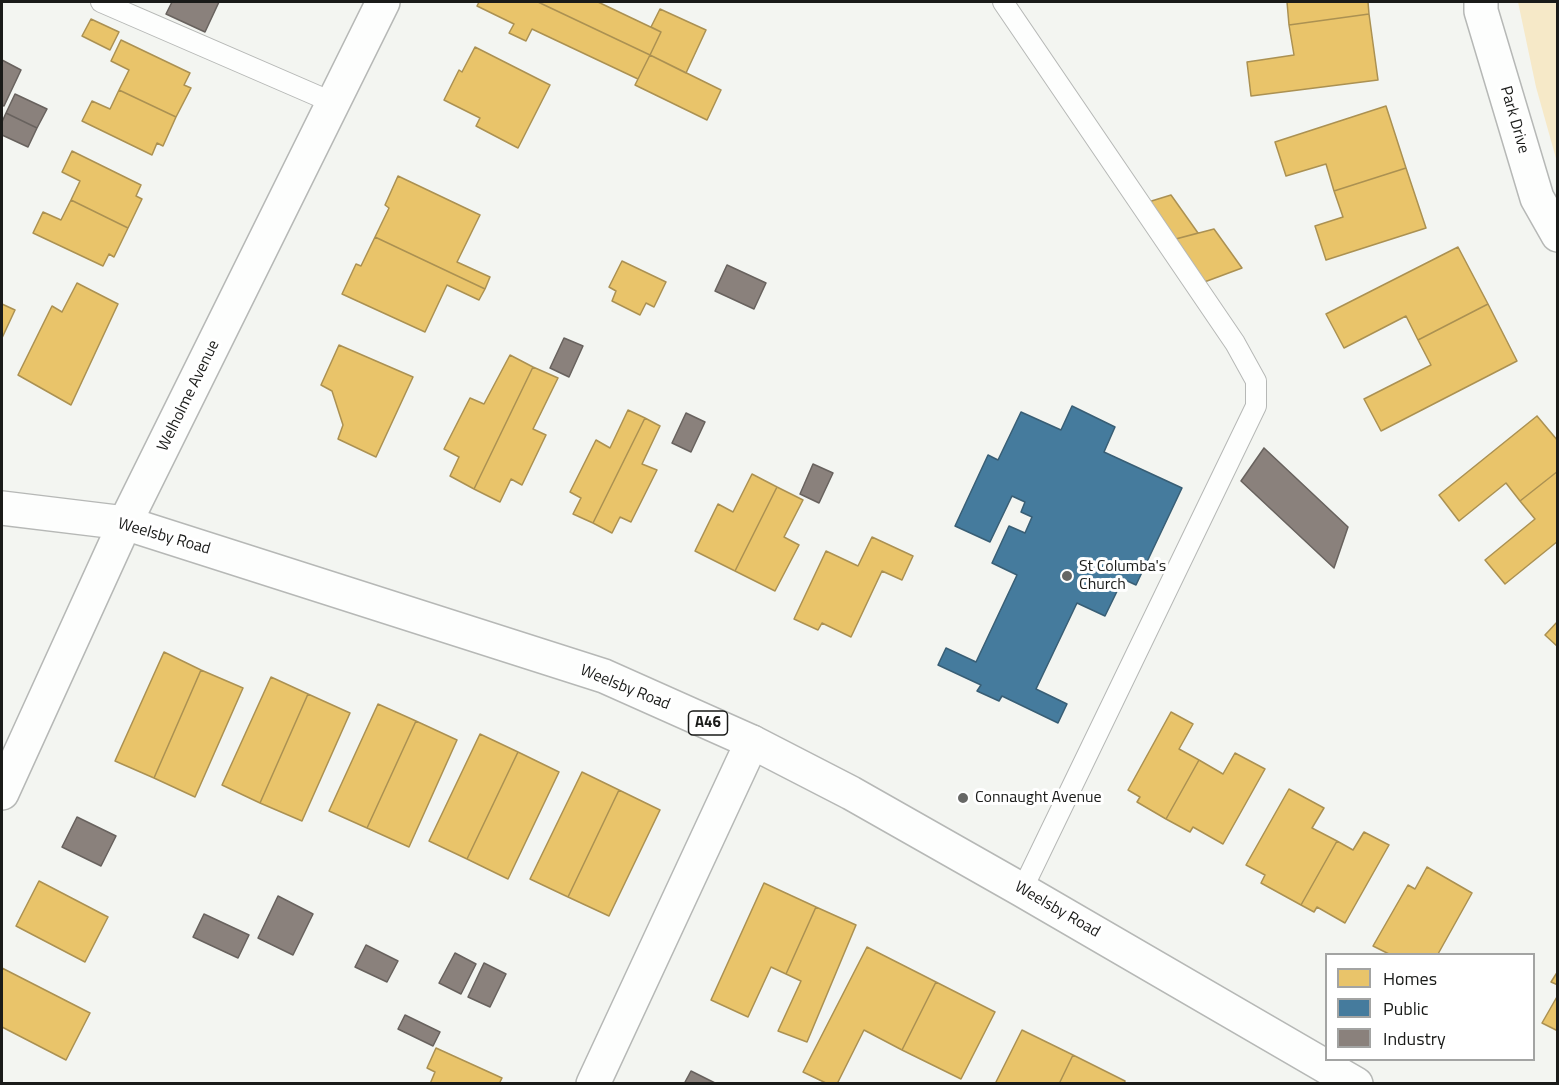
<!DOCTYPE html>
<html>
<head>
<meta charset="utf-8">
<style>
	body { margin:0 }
	#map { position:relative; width:1559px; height:1085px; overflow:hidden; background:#f3f5f1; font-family:"Titillium Web",sans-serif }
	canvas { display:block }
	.frame { position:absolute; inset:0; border:3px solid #1a1b19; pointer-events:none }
	.legend { position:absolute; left:1325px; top:953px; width:210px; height:108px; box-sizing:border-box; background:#fff; border:2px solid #a3a4a3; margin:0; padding:8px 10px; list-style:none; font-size:18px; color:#1a1b19 }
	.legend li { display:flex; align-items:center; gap:12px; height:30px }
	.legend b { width:30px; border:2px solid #a3a4a3 }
</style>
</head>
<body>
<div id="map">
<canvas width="1559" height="1085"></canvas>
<div class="frame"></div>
<ul class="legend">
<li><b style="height:16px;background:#e9c46a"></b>Homes</li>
<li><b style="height:16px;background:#457b9d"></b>Public</li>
<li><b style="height:16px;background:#8a817c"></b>Industry</li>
</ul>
</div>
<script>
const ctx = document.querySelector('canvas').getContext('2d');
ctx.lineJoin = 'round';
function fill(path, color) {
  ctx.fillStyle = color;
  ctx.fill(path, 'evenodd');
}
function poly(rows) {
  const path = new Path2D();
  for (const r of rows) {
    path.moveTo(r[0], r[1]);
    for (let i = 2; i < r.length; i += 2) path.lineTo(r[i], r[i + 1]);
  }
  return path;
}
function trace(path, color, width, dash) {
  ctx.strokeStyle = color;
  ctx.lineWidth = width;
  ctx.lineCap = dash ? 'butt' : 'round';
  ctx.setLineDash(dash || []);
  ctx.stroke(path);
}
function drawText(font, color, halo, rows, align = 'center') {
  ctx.font = font + ' "Titillium Web",sans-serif';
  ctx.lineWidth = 6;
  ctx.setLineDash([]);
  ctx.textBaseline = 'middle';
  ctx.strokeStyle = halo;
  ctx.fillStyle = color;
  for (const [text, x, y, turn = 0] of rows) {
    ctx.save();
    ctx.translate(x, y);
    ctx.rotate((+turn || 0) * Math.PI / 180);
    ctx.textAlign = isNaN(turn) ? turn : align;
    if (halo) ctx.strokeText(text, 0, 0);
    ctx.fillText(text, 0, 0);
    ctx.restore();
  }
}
fill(poly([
	[1518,2,1557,2,1557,162,1536,87]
]), '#f6e9c8');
const homes = poly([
	[479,2,538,2,650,55,638,79,532,29,526,41,509,33,514,24,477,6,479,2],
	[538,2,598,2,661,32,650,55,538,2],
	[1287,2,1368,2,1369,14,1289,25,1287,2],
	[660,9,706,30,686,73,650,55,661,32,651,27,660,9],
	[1369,14,1378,80,1251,96,1247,62,1294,55,1289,25,1369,14],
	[91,19,119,32,110,50,82,36,91,19],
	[121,40,190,73,184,85,191,88,176,117,119,90,129,70,111,61,121,40],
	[475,47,550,85,518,148,476,126,480,118,444,100,459,70,462,72,475,47],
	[650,55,721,90,707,120,635,85,650,55],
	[119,90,176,117,163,146,157,143,152,155,82,121,92,101,110,109,119,90],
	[1386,106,1406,168,1334,191,1326,164,1286,176,1275,142,1386,106],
	[72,151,141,185,136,196,142,199,128,228,71,200,80,181,62,172,72,151],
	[1406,168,1426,228,1326,260,1315,226,1343,217,1334,191,1406,168],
	[398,176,480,215,457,262,490,277,485,289,375,237,389,208,385,205,398,176],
	[1171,195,1198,233,1172,240,1145,203,1171,195],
	[71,200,128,228,114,257,109,254,103,266,33,233,43,212,61,220,71,200],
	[1214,229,1242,268,1199,284,1172,240,1214,229],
	[375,237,485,289,479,300,447,285,425,332,342,294,356,264,361,266,375,237],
	[1458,247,1488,304,1418,340,1406,316,1344,348,1326,314,1458,247],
	[622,261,666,282,654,307,646,303,640,315,612,301,616,291,609,287,622,261],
	[77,283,118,304,71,405,18,375,52,306,62,312,77,283],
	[2,304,15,310,2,338,2,304],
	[1488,304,1517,361,1381,431,1364,399,1431,365,1418,340,1488,304],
	[339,345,413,377,376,457,338,439,343,425,332,391,321,385,339,345],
	[510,355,533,367,474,489,450,476,459,457,444,449,470,398,484,404,510,355],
	[533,367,558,378,533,429,546,435,522,485,511,479,500,502,474,489,533,367],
	[628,410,645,418,593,523,573,514,581,498,570,492,596,440,610,448,628,410],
	[1537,416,1558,441,1558,471,1520,501,1506,483,1459,521,1439,495,1537,416],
	[645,418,660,426,642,464,657,470,631,522,620,517,612,533,593,523,645,418],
	[1558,471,1558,541,1505,584,1485,560,1535,519,1520,501,1558,471],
	[752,474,777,487,735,571,695,551,718,504,733,512,752,474],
	[777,487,803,500,784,537,799,545,775,591,735,571,777,487],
	[872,537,913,556,902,580,882,571,851,637,822,623,818,630,794,619,826,551,858,566,872,537],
	[1558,621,1558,647,1545,635,1558,621],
	[164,652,201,670,154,778,115,761,164,652],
	[201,670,243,688,195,797,154,778,201,670],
	[271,677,308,694,260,803,222,785,271,677],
	[308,694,350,713,302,821,260,803,308,694],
	[378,704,416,721,367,828,329,811,378,704],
	[1171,712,1193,724,1179,749,1199,760,1166,819,1137,802,1140,797,1128,790,1171,712],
	[416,721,457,740,409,847,367,828,416,721],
	[480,734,518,752,467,859,429,841,480,734],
	[518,752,559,772,508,879,467,859,518,752],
	[1235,753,1265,769,1223,844,1193,827,1190,832,1166,819,1199,760,1223,774,1235,753],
	[582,772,619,790,568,897,530,879,582,772],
	[1289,789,1324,808,1312,828,1337,841,1301,905,1261,883,1265,875,1246,865,1289,789],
	[619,790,660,810,609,916,568,897,619,790],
	[1364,832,1389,845,1345,923,1317,907,1314,912,1301,905,1337,841,1353,850,1364,832],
	[1427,867,1472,893,1438,954,1389,954,1373,946,1408,885,1415,889,1427,867],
	[39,881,108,917,85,962,16,926,39,881],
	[764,883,816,907,786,974,771,967,748,1017,711,1000,764,883],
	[816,907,856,925,807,1042,778,1031,801,981,786,974,816,907],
	[867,947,936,982,902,1050,864,1030,837,1084,828,1084,803,1072,867,947],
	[2,968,90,1013,66,1060,2,1027,2,968],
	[1558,971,1558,985,1551,982,1558,971],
	[936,982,995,1012,961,1079,902,1050,936,982],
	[1558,995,1558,1031,1542,1023,1558,995],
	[1022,1030,1073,1055,1059,1084,995,1084,1022,1030],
	[436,1048,502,1078,499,1084,430,1084,435,1072,427,1068,436,1048],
	[1073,1055,1125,1081,1124,1084,1059,1084,1073,1055]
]);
fill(homes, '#e9c46a');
trace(homes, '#ab9152', 1.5);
const public = poly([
	[1072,406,1115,427,1104,452,1182,488,1136,585,1123,579,1105,616,1077,603,1036,689,1067,704,1058,723,1002,696,999,701,977,691,981,685,938,665,946,648,976,662,1017,575,992,563,1009,526,1025,533,1032,517,1021,512,1025,502,1012,496,990,542,955,526,988,455,998,460,1021,412,1061,430,1072,406]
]);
fill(public, '#457b9d');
trace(public, '#385e75', 1.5);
const industry = poly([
	[172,2,219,2,205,32,166,14,172,2],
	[2,60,21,70,4,106,2,105,2,60],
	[15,94,47,109,37,128,6,113,15,94],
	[6,113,37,128,28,147,2,135,2,122,6,113],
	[727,265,766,283,754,309,715,291,727,265],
	[564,338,583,346,569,377,550,368,564,338],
	[686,413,705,422,691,452,672,443,686,413],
	[1264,448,1348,527,1334,568,1241,481,1264,448],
	[813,464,833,473,819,503,800,494,813,464],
	[77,817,116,836,101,866,62,847,77,817],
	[278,896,313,914,293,955,258,938,278,896],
	[204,914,249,935,238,958,193,937,204,914],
	[366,945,398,961,387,982,355,967,366,945],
	[455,953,476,964,461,994,439,983,455,953],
	[484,963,506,974,490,1007,468,997,484,963],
	[405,1015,440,1032,433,1046,398,1029,405,1015],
	[691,1071,717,1084,684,1084,691,1071]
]);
fill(industry, '#8a817c');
trace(industry, '#68625e', 1.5);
const lane = poly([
	[101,2,334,103],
	[1003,2,1235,343,1256,381,1256,406,1022,890]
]);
const street = poly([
	[1481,2,1481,11,1537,198,1558,235],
	[2,793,125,523,383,2],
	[593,1084,752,742]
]);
const highway = poly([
	[2,508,125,523,604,676,752,742,851,793,1022,890,1356,1084]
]);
trace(lane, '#b6b8b6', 22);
trace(street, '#b6b8b6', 36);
trace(highway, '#b6b8b6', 36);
trace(lane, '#fdfefd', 20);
trace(street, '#fdfefd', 33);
trace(highway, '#fdfefd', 33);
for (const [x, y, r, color] of [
	[1067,576,6,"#666765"],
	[963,798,6,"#666765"]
]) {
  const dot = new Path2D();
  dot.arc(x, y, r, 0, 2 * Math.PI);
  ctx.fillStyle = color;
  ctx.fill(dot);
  trace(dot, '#fff', 2);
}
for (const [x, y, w] of [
	[708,723,39]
]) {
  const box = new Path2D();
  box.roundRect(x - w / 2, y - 12, w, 24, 4.5);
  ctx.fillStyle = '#fff';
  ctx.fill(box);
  trace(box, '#1a1b19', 1.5);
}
drawText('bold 15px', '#1a1b19', null, [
	["A46",708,723]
]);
drawText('16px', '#1a1b19', '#fff', [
	["Park Drive",1514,120,74],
	["Welholme Avenue",189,396,-64],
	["Weelsby Road",164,537,16],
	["Weelsby Road",625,688,22],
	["Weelsby Road",1057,910,30]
]);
drawText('16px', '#1a1b19', '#fff', [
	["St Columba's",1079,567],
	["Church",1079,585],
	["Connaught Avenue",975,798]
], 'left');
</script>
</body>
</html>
